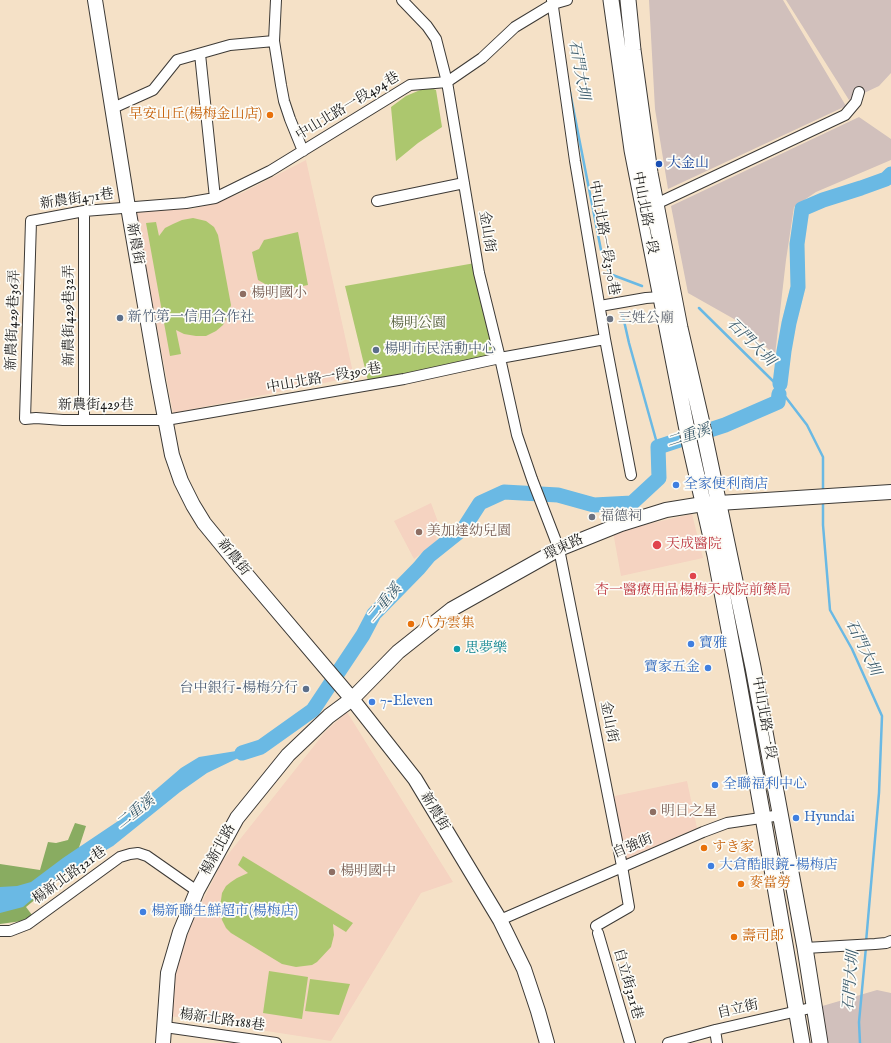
<!DOCTYPE html>
<html>
<head>
<meta charset="utf-8">
<style>
	body { margin:0 }
	canvas { display:block; background:#f5e1c7 }
</style>
</head>
<body>
<canvas width="891" height="1043"></canvas>
<script>
const ctx = document.querySelector('canvas').getContext('2d');
ctx.lineJoin = 'round';
function fill(path, color) {
  ctx.fillStyle = color;
  ctx.fill(path, 'evenodd');
}
function poly(rows) {
  const path = new Path2D();
  for (const r of rows) {
    path.moveTo(r[0], r[1]);
    for (let i = 2; i < r.length; i += 2) path.lineTo(r[i], r[i + 1]);
  }
  return path;
}
function trace(path, color, width, dash) {
  ctx.strokeStyle = color;
  ctx.lineWidth = width;
  ctx.lineCap = dash ? 'butt' : 'round';
  ctx.setLineDash(dash || []);
  ctx.stroke(path);
}
function drawText(font, color, halo, rows, align = 'center') {
  ctx.font = font + ' "IM FELL English","Noto Serif TC","Noto Serif JP",serif';
  ctx.lineWidth = 3.5;
  ctx.setLineDash([]);
  ctx.textBaseline = 'middle';
  ctx.strokeStyle = halo;
  ctx.fillStyle = color;
  for (const [text, x, y, turn = 0] of rows) {
    ctx.save();
    ctx.translate(x, y);
    ctx.rotate((+turn || 0) * Math.PI / 180);
    ctx.textAlign = isNaN(turn) ? turn : align;
    if (halo) ctx.strokeText(text, 0, 0);
    ctx.fillText(text, 0, 0);
    ctx.restore();
  }
}
fill(poly([
	[306,160,354,377,173,413,135,210,193,209,242,193],
	[431,503,441,530,435,534,437,541,414,559,394,521],
	[692,514,703,558,621,576,613,532],
	[347,712,453,882,421,893,331,1041,170,1016,174,973,193,920,222,862,325,732],
	[687,781,697,828,623,860,610,797]
]), '#f5d3c1');
fill(poly([
	[649,0,783,0,846,106,668,189,655,109],
	[786,0,891,0,891,73,879,86,849,100],
	[859,117,891,139,891,160,816,192,794,207,786,260,775,355,734,319,688,293,671,206],
	[877,990,891,993,891,1043,826,1043,819,1007]
]), '#d1c0bc');
fill(poly([
	[425,88,431,88,436,90,442,127,418,143,396,161,391,107,406,96],
	[193,218,206,221,214,227,218,235,231,305,228,316,223,325,216,331,206,336,196,336,184,334,176,330,181,354,170,356,146,223,156,222,159,236,165,228,173,224,182,220],
	[298,232,308,285,272,292,270,288,265,284,258,280,252,252,259,249,264,240],
	[475,263,500,358,369,385,345,286],
	[243,856,353,923,346,932,333,924,334,935,331,947,317,962,312,965,296,967,282,964,231,933,226,928,222,920,220,913,220,907,222,893,226,886,231,882,237,878,248,873,238,865],
	[269,971,308,977,302,1019,263,1013],
	[310,979,350,984,339,1015,305,1011]
]), '#acc76e');
fill(poly([
	[75,823,86,826,73,866,68,875,64,876,26,907,32,915,22,921,0,924,0,864,40,870,48,842,56,843,68,840]
]), '#89ac61');
fill(poly([
	[261,747,207,773,180,792,113,846,87,861,74,871,56,879,23,907,0,913,0,887,17,886,31,882,63,858,124,817,181,768,199,757]
]), '#6ab9e4');
trace(poly([
	[569,87,601,250,610,274,642,286],
	[699,308,774,382,807,425,823,457,823,491],
	[622,312,629,343,658,447],
	[823,500,823,525,830,610,852,649,882,716,879,793,866,942],
	[860,1043,859,1022,866,947]
]), '#6ab9e4', 2.5);
trace(poly([
	[780,384,784,351,789,323,798,287,797,244,802,209,823,200,861,188,886,179,891,174],
	[242,753,261,747,313,710,363,635,374,614,419,568,429,556,464,528,480,503,504,492,558,495,594,505,632,503,659,478,658,447,725,425,778,402,779,394]
]), '#6ab9e4', 15);
const street = poly([
	[276,0,274,41,281,85,284,101,290,119,303,151],
	[402,0,427,26,436,39,447,82,479,273,500,358,517,435,532,479,559,549,622,866,629,907,596,926],
	[552,0,575,161,605,339,631,475],
	[567,0,553,4,515,27,482,58,447,82,410,85,270,171,215,198,186,203,84,211,31,221,25,419,36,418,63,420,166,420,404,379,500,358,605,339],
	[200,54,215,198],
	[113,108,153,90,177,60,230,45,274,41],
	[377,201,464,183],
	[650,205,656,204,845,115,856,102,859,92],
	[600,306,646,298,661,297],
	[84,420,84,211],
	[500,920,703,832,727,823,781,815],
	[0,931,10,931,28,924,120,857,130,854,138,853,147,856,197,891],
	[598,933,630,1043],
	[805,948,875,944,886,943,891,941],
	[165,1027,276,1043],
	[715,1030,717,1043],
	[668,1043,715,1030,815,1007]
]);
const secondary = poly([
	[95,0,128,207,158,381,172,455,181,481,193,505,204,523,240,567,352,699,415,779,500,920,524,969,538,1011,547,1043],
	[163,1043,168,973,180,932,197,891,237,818,288,755,329,716,352,699,398,652,452,609,559,549,621,524,666,510,703,504,891,492]
]);
const primary = poly([
	[611,0,632,150,690,445,715,555,738,678,763,817,802,1043],
	[628,0,633,50,650,173,680,328,701,419,753,667,805,948,820,1043]
]);
trace(street, '#3d3a36', 12);
trace(secondary, '#3d3a36', 16);
trace(primary, '#3d3a36', 17);
trace(street, '#fff', 10);
trace(secondary, '#fff', 14);
trace(primary, '#fff', 15);
for (const [x, y, r, color] of [
	[270,115,4,"#e8710a"],
	[659,164,4,"#1a4fb4"],
	[243,294,4,"#8d6e63"],
	[120,318,4,"#5c6f8a"],
	[610,319,4,"#6b7280"],
	[376,350,4,"#5c6f8a"],
	[676,485,4,"#3f7fe0"],
	[592,517,4,"#6b7280"],
	[419,532,4,"#8d6e63"],
	[657,545,5,"#e0444e"],
	[693,576,4,"#e0444e"],
	[411,624,4,"#e8710a"],
	[691,644,4,"#3f7fe0"],
	[457,649,4,"#0f9aa8"],
	[708,668,4,"#3f7fe0"],
	[306,689,4,"#5c6f8a"],
	[372,702,4,"#3f7fe0"],
	[715,785,4,"#3f7fe0"],
	[653,812,4,"#8d6e63"],
	[796,818,4,"#3f7fe0"],
	[704,848,4,"#e8710a"],
	[711,866,4,"#3f7fe0"],
	[332,872,4,"#8d6e63"],
	[741,884,4,"#e8710a"],
	[143,912,4,"#3f7fe0"],
	[734,937,4,"#e8710a"]
]) {
  const dot = new Path2D();
  dot.arc(x, y, r, 0, 2 * Math.PI);
  ctx.fillStyle = color;
  ctx.fill(dot);
  trace(dot, '#fdfcf7', 1.5);
}
drawText('14px', '#1c1c1c', '#fdfcf7', [
	["中山北路一段494巷",348,107,-31],
	["新農街471巷",77,200,-8],
	["中山北路一段",644,213,79],
	["金山街",486,232,81],
	["中山北路一段370巷",603,238,80],
	["新農街",134,244,80],
	["新農街429巷32弄",70,315,-90],
	["新農街429巷36弄",14,320,-88],
	["中山北路一段390巷",324,379,-10],
	["新農街429巷",96,406],
	["環東路",564,548,-25],
	["新農街",233,558,51],
	["中山北路一段",763,718,80],
	["金山街",608,722,79],
	["新農街",434,812,59],
	["自強街",633,847,-23],
	["楊新北路",219,850,-61],
	["楊新北路321巷",70,876,-36],
	["自立街321巷",627,984,74],
	["自立街",738,1010,-13],
	["楊新北路188巷",222,1021,8]
]);
drawText('14px', '#c56008', '#fdfcf7', [
	["早安山丘(楊梅金山店)",262,115,"right"],
	["八方雲集",419,624],
	["すき家",712,848],
	["麥當勞",749,884],
	["壽司郎",742,937]
], 'left');
drawText('14px', '#164399', '#fdfcf7', [
	["大金山",667,164]
], 'left');
drawText('14px', '#785e54', '#fdfcf7', [
	["楊明國小",251,294],
	["美加達幼兒園",427,532],
	["明日之星",661,812],
	["楊明國中",340,872]
], 'left');
drawText('14px', '#4e5e75', '#fdfcf7', [
	["新竹第一信用合作社",128,318],
	["楊明市民活動中心",384,350],
	["台中銀行-楊梅分行",298,689,"right"]
], 'left');
drawText('14px', '#5b616d', '#fdfcf7', [
	["三姓公廟",618,319],
	["福德祠",600,517]
], 'left');
drawText('14px', '#56603d', '#fdfcf7', [
	["楊明公園",418,324]
]);
drawText('14px', '#366cbe', '#fdfcf7', [
	["全家便利商店",684,485],
	["寶雅",699,644],
	["寶家五金",700,668,"right"],
	["7-Eleven",380,702],
	["全聯福利中心",723,785],
	["Hyundai",804,818],
	["大倉酷眼鏡-楊梅店",719,866],
	["楊新聯生鮮超市(楊梅店)",151,912]
], 'left');
drawText('14px', '#be3a42', '#fdfcf7', [
	["天成醫院",666,545],
	["杏一醫療用品楊梅天成院前藥局",693,591,"center"]
], 'left');
drawText('14px', '#0d838f', '#fdfcf7', [
	["思夢樂",465,649]
], 'left');
drawText('italic 15px', '#3b5b6c', '#fdfcf7', [
	["石門大圳",578,70,80],
	["石門大圳",750,343,45],
	["二重溪",689,437,-18],
	["二重溪",385,604,-50],
	["石門大圳",862,648,64],
	["二重溪",136,813,-38],
	["石門大圳",852,981,-85]
]);
</script>
</body>
</html>
